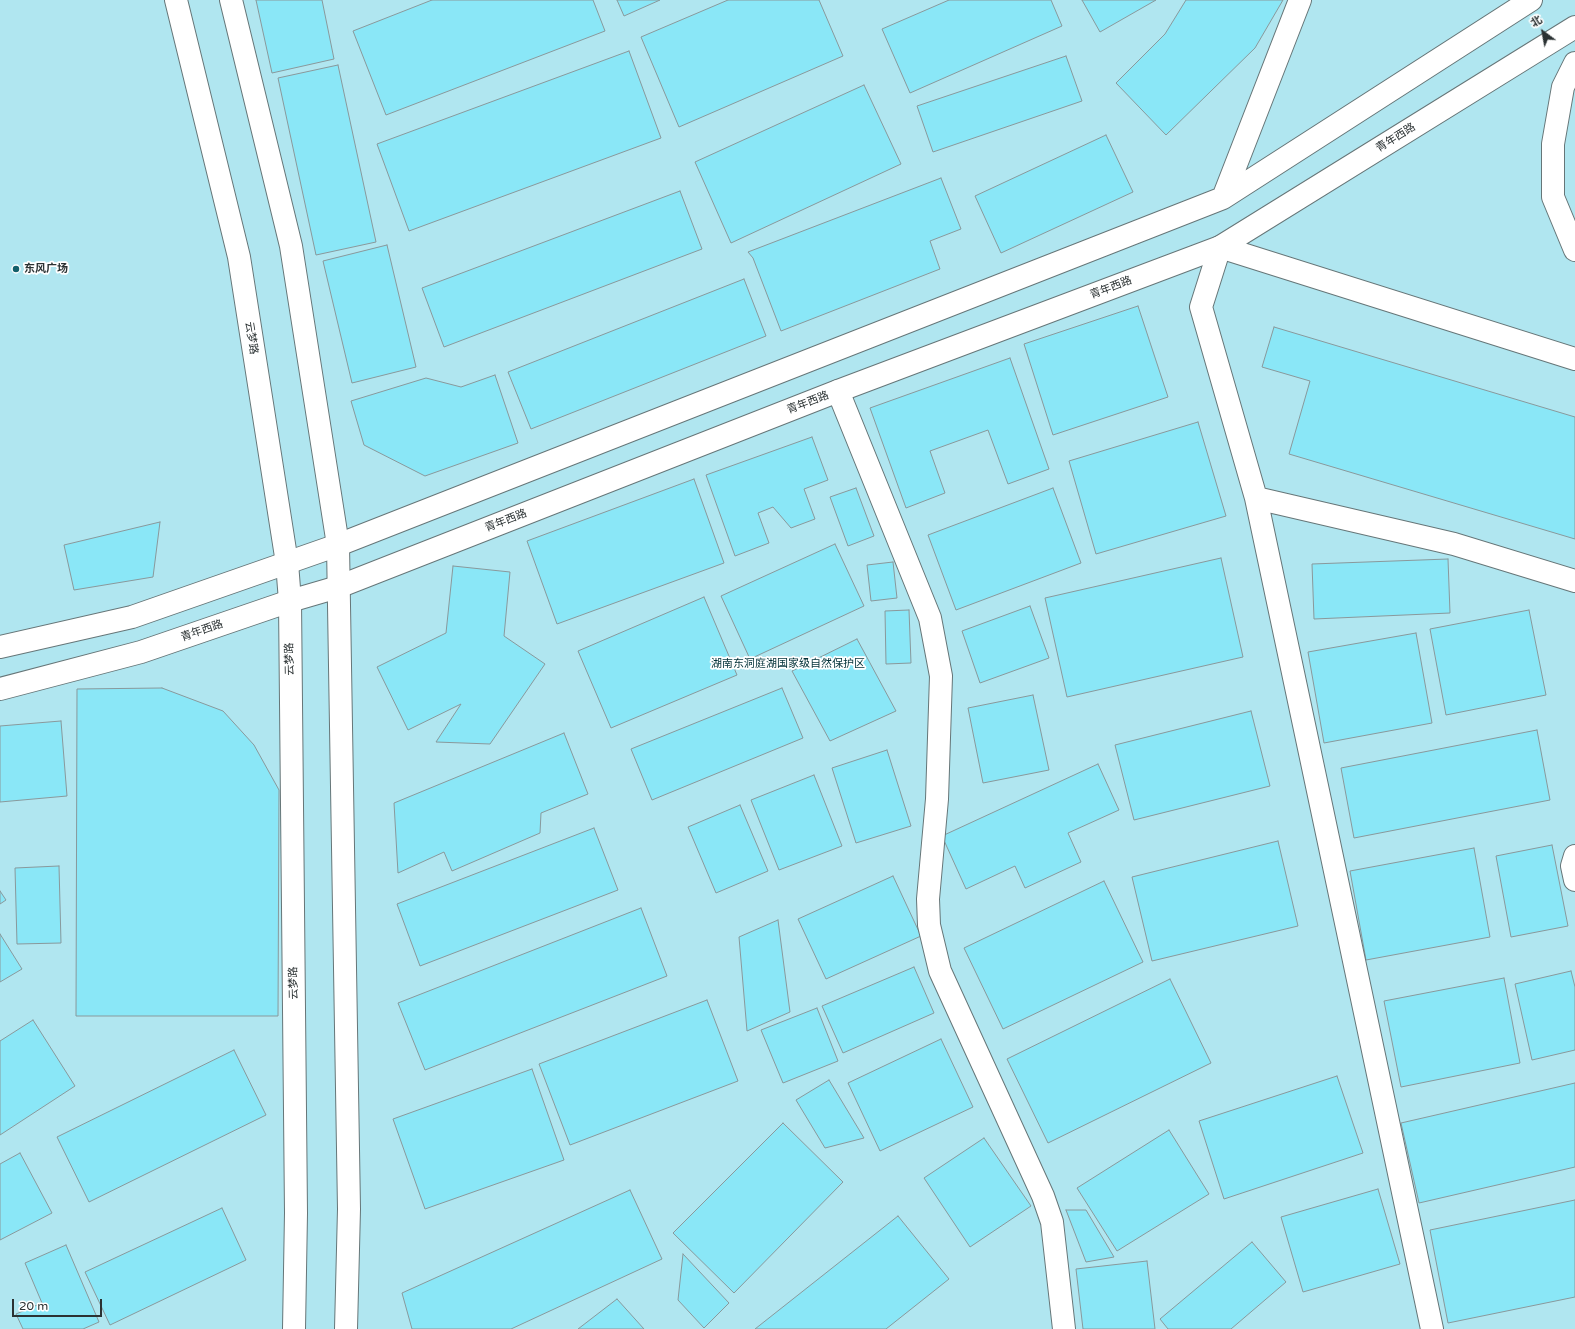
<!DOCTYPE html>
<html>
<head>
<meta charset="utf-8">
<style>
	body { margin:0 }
	#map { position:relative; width:1575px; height:1329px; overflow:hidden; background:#e7f8fc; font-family:"Varela Round","Noto Sans SC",sans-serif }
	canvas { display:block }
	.north { position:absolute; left:1523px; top:12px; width:40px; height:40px; -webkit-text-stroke:3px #fff; paint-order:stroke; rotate:328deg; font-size:11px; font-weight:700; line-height:16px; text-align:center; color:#2b3233 }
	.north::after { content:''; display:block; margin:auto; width:14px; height:18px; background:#2b3233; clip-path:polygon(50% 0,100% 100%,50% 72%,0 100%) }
	.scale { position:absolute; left:12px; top:1299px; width:90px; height:18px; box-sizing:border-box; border:2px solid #2b3233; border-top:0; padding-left:5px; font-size:12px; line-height:14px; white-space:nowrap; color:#2b3233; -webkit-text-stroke:3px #fff; paint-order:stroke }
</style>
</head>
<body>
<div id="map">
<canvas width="1575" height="1329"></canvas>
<div class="north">北</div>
<div class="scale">20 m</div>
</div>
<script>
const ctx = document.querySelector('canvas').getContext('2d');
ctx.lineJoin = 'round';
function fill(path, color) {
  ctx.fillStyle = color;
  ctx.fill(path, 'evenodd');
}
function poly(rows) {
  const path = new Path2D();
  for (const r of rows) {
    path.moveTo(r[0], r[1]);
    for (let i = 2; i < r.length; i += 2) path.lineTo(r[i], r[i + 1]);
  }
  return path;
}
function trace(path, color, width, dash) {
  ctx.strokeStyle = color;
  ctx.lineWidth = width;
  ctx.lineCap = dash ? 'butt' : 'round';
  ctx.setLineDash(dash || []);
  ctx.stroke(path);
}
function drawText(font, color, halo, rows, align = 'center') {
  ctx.font = font + ' "Varela Round","Noto Sans SC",sans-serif';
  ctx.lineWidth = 3.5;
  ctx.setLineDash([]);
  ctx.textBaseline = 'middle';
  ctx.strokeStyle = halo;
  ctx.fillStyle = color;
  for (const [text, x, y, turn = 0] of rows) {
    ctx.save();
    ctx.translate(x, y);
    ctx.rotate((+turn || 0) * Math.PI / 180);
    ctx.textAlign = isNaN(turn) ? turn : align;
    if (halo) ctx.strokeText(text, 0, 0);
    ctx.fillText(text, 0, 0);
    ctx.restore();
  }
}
fill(poly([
	[0,0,1575,0,1575,1329,0,1329]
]), '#b0e6f0');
const building = poly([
	[256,0,322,0,334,59,272,73,256,0],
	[432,0,593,0,605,31,386,115,353,31,432,0],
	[617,0,660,0,624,16,617,0],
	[728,0,819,0,843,56,679,127,641,37,728,0],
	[949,0,1051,0,1062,26,910,93,882,29,949,0],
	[1082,0,1156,0,1100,32,1082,0],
	[1186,0,1283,0,1255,48,1166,135,1116,83,1165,34,1186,0],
	[629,51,661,138,409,231,377,144,629,51],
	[1066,56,1082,101,933,152,917,106,1066,56],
	[338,65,376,242,316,255,278,78,338,65],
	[864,85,901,164,731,243,695,162,864,85],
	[1106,135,1133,192,1001,253,975,196,1106,135],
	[941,178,961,229,930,241,940,269,781,331,753,258,748,252,941,178],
	[680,191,702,249,444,347,422,288,680,191],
	[387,245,416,367,352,383,323,261,387,245],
	[744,279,766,336,531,429,508,372,744,279],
	[1138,306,1168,397,1053,435,1024,344,1138,306],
	[1274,327,1575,417,1575,539,1289,454,1310,381,1262,367,1274,327],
	[1010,358,1049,469,1008,484,988,430,930,451,945,493,906,508,870,408,1010,358],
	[495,375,518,443,425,476,364,445,351,401,426,378,461,387,495,375],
	[1198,422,1226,516,1096,554,1069,461,1198,422],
	[812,437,828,480,804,489,815,519,791,528,773,507,758,513,769,543,735,556,706,475,812,437],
	[694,479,724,563,557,624,527,541,694,479],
	[856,488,874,536,848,546,830,497,856,488],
	[1053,488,1081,563,956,610,928,535,1053,488],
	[160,522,153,577,74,590,64,545,160,522],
	[835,544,864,606,750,659,721,596,835,544],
	[1221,558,1243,657,1067,697,1045,598,1221,558],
	[1448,559,1450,613,1314,619,1312,564,1448,559],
	[893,562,897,598,871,601,867,565,893,562],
	[453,566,510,572,504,636,545,664,490,744,436,742,461,704,408,730,377,667,446,633,453,566],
	[704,597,737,675,611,728,578,651,704,597],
	[1030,606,1049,658,980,683,962,631,1030,606],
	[909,610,911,663,886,664,885,611,909,610],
	[1529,610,1546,695,1446,715,1430,629,1529,610],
	[1416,633,1432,723,1324,743,1308,652,1416,633],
	[857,639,896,711,830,741,792,671,857,639],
	[162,688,223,711,254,745,279,790,278,1016,76,1016,77,689,162,688],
	[782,688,803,738,652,800,631,749,782,688],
	[1033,695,1049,770,983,783,968,708,1033,695],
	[1251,711,1270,786,1134,820,1115,745,1251,711],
	[61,721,67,796,0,802,0,726,61,721],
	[1537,730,1550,800,1354,838,1341,768,1537,730],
	[564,733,588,794,541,813,540,833,452,871,444,852,398,873,394,803,564,733],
	[887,750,911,826,856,843,832,768,887,750],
	[1098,764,1119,810,1068,833,1081,862,1025,888,1015,866,966,889,942,836,1098,764],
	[814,775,842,846,779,870,751,800,814,775],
	[740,805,768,871,716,893,688,827,740,805],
	[594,828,618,890,420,966,397,904,594,828],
	[1278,841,1298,926,1152,961,1132,877,1278,841],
	[1552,845,1568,926,1511,937,1496,856,1552,845],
	[1474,848,1490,937,1366,960,1350,871,1474,848],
	[59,866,61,943,17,944,15,868,59,866],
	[893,876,921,936,826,979,798,919,893,876],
	[1104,881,1143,962,1003,1029,964,948,1104,881],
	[0,891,6,900,0,904,0,891],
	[641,908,667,976,425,1070,398,1003,641,908],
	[778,920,790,1012,747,1031,739,937,778,920],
	[0,934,22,969,0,982,0,934],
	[914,967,934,1013,843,1053,822,1006,914,967],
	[1571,971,1575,987,1575,1050,1532,1060,1515,984,1571,971],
	[1504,978,1520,1063,1401,1087,1384,1001,1504,978],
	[1170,979,1211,1063,1048,1143,1007,1059,1170,979],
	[707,1000,738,1081,570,1145,539,1064,707,1000],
	[817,1008,838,1061,783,1083,761,1030,817,1008],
	[33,1020,75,1086,0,1135,0,1041,33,1020],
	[941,1039,973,1107,880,1151,848,1083,941,1039],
	[234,1050,266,1115,89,1202,57,1137,234,1050],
	[532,1069,564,1160,425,1209,393,1119,532,1069],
	[1337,1076,1363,1153,1224,1199,1199,1121,1337,1076],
	[829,1080,864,1138,825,1148,796,1100,829,1080],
	[1575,1083,1575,1167,1419,1203,1401,1123,1575,1083],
	[783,1123,843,1182,734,1293,673,1233,783,1123],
	[1169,1130,1209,1194,1117,1251,1077,1188,1169,1130],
	[984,1138,1031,1206,970,1247,924,1178,984,1138],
	[20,1153,52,1213,0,1240,0,1164,20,1153],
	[1378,1189,1400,1264,1303,1292,1281,1217,1378,1189],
	[630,1190,662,1259,511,1329,412,1329,402,1293,630,1190],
	[1575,1200,1575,1297,1448,1323,1430,1230,1575,1200],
	[222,1208,246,1260,110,1325,85,1272,222,1208],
	[1066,1210,1086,1210,1114,1257,1086,1262,1066,1210],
	[898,1216,949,1279,886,1329,755,1329,898,1216],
	[1252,1242,1286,1282,1231,1329,1168,1329,1160,1319,1252,1242],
	[66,1245,99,1322,83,1329,23,1329,16,1314,42,1303,25,1263,66,1245],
	[683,1254,729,1303,704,1328,678,1300,683,1254],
	[1147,1261,1155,1329,1083,1329,1076,1269,1147,1261],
	[617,1299,644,1329,578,1329,617,1299]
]);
fill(building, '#8ae7f7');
trace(building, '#89999c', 1);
const minor = poly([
	[1220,247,1201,307,1256,498,1432,1329],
	[838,391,930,618,941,676,937,799,928,899,929,925,940,971,1043,1196,1052,1222,1064,1329],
	[1256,498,1454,544,1575,581],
	[1575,856,1572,866,1575,880]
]);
const secondary = poly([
	[1575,63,1563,87,1553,144,1553,197,1575,250],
	[1223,198,1300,0],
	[1220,247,1575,359],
	[0,647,132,617,338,545,1223,198,1531,0],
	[0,689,141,652,290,601,338,587,838,391,1220,247,1575,27]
]);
const primary = poly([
	[176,0,239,257,287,563,290,601,296,1213,294,1329],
	[231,0,291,246,338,545,349,1209,346,1329]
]);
trace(minor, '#667678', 24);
trace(secondary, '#667678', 24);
trace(primary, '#667678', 24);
trace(minor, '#fff', 22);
trace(secondary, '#fff', 22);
trace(primary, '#fff', 22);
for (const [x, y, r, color] of [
	[16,269,4,"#13606b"]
]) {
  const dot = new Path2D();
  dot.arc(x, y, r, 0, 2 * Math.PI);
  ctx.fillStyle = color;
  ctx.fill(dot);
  trace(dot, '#fff', 1.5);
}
drawText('11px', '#2b3233', '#fff', [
	["青年西路",1396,138,-32],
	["青年西路",1111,288,-21],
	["云梦路",251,338,81],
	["青年西路",808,403,-21],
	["青年西路",506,521,-21],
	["青年西路",202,631,-19],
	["云梦路",290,659,-91],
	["云梦路",294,983,-91]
]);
drawText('bold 11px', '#2b3233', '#fff', [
	["东风广场",24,269]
], 'left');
drawText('11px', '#023138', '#fff', [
	["湖南东洞庭湖国家级自然保护区",788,664]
]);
</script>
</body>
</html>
